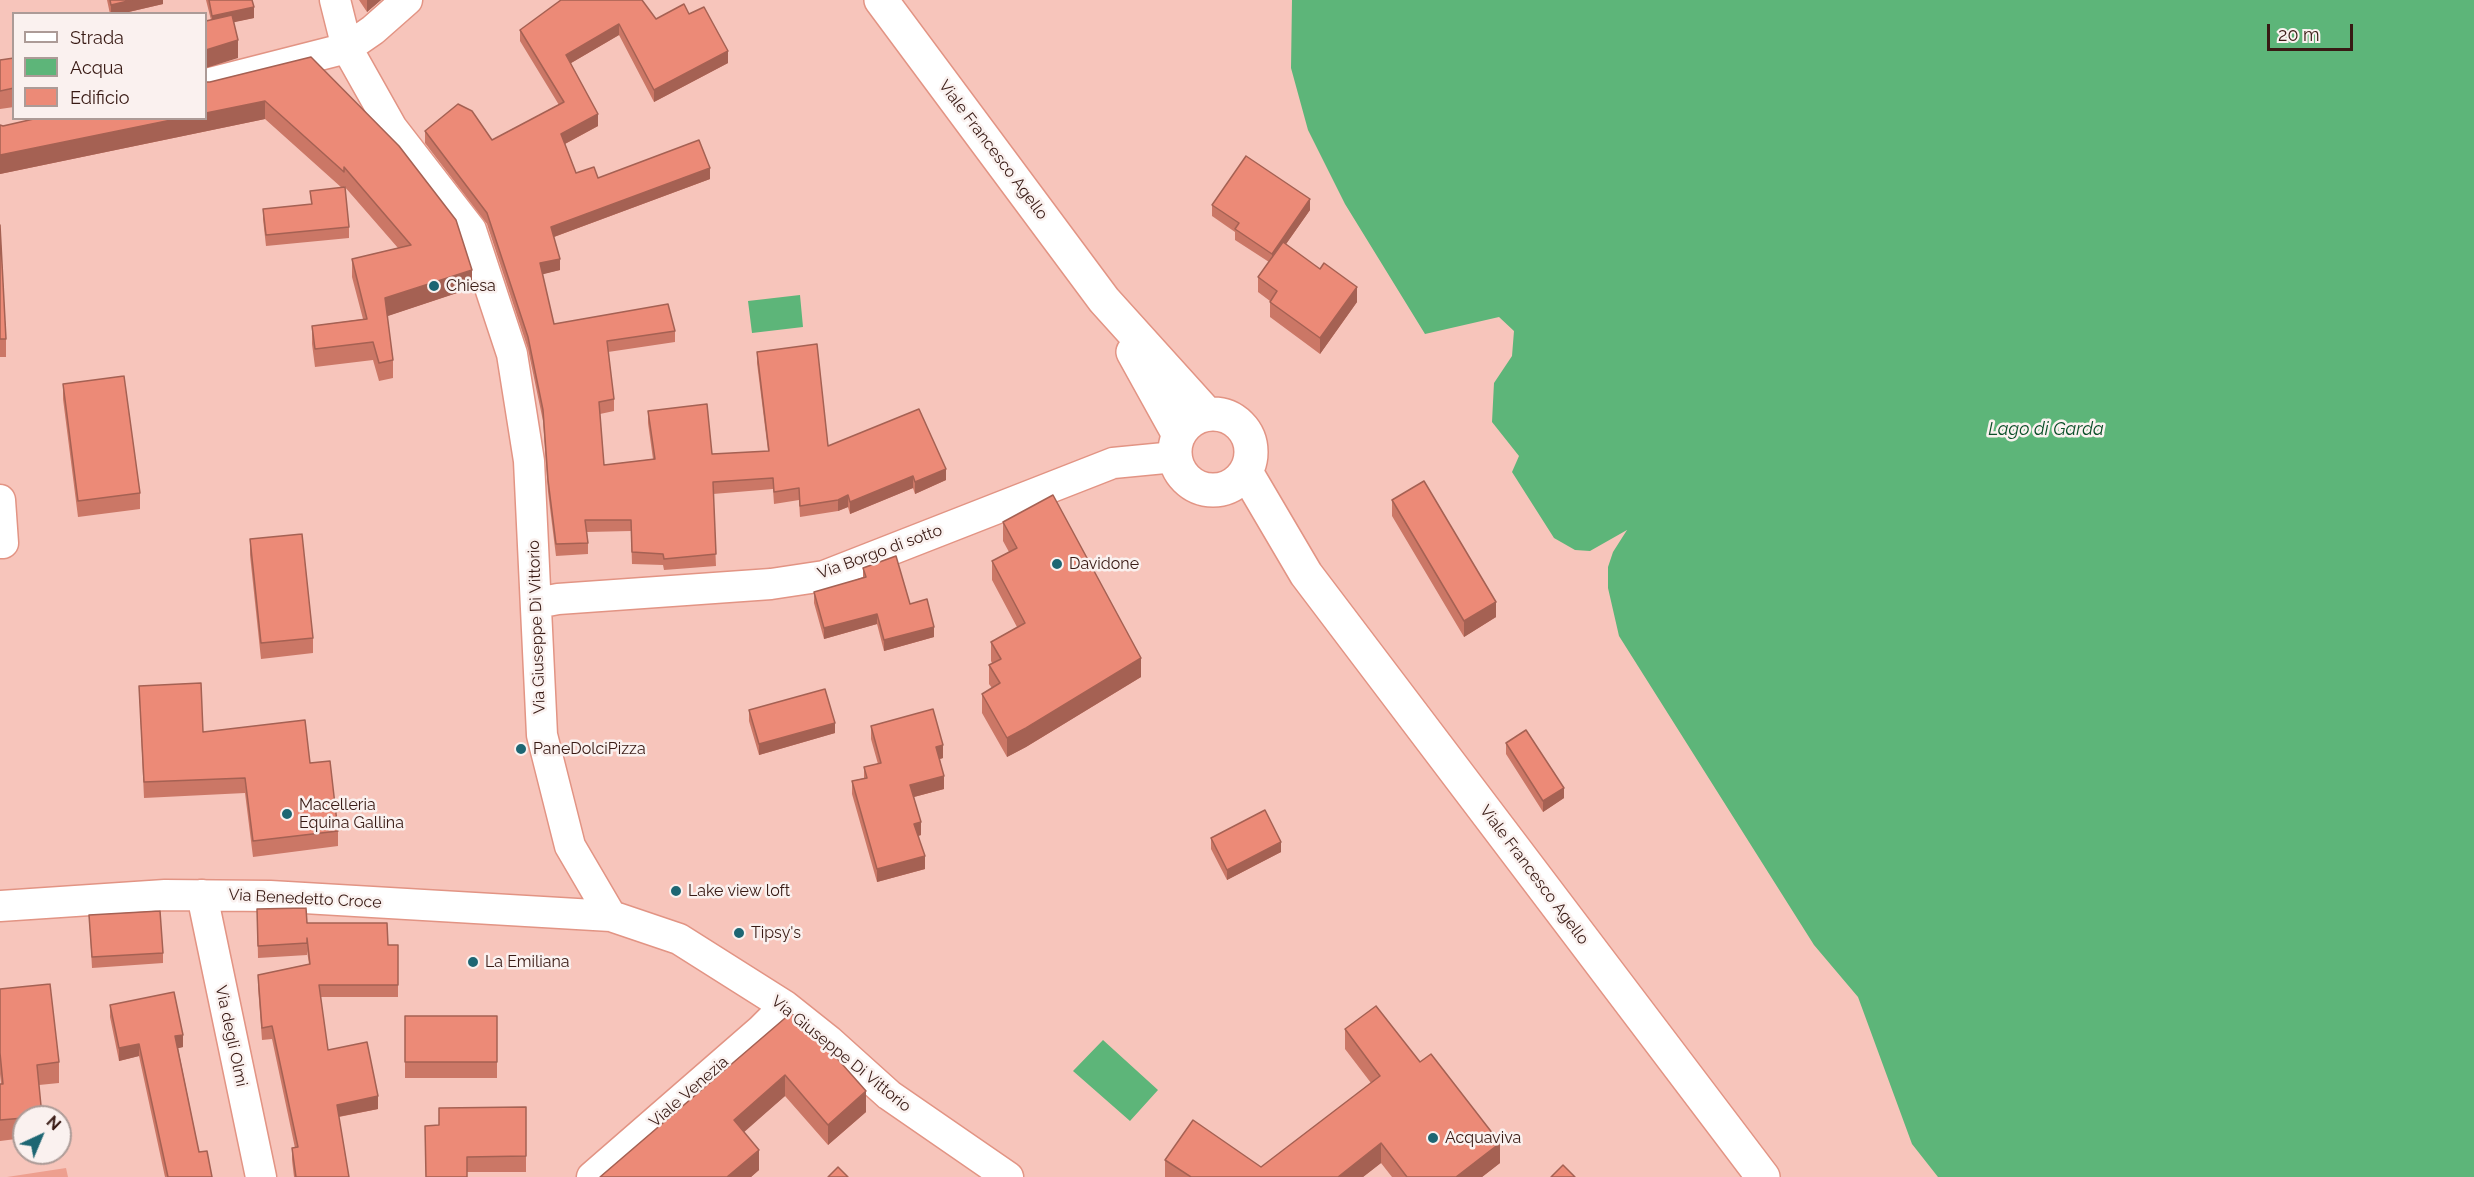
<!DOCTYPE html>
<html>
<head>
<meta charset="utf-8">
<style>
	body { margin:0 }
	#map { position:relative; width:2474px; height:1177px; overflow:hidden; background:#f7c5bb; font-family:Raleway,sans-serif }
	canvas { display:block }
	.legend { position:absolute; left:12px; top:12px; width:195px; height:108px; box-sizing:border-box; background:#faf1ef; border:2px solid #ac9b97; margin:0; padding:8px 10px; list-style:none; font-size:18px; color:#381a14 }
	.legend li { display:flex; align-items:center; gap:12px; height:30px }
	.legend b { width:30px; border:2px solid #ac9b97 }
	.north { position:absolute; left:12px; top:1105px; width:60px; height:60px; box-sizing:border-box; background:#faf1ef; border:2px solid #ac9b97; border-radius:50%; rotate:44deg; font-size:16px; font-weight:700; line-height:24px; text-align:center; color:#381a14 }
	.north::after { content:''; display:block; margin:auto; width:21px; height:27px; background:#1d6673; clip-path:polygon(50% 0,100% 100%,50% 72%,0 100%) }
	.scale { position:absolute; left:2267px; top:24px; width:86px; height:27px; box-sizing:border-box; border:3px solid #381a14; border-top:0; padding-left:8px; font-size:18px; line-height:21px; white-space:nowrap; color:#381a14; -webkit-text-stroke:4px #faf1ef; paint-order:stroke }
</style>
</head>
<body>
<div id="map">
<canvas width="2474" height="1177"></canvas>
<ul class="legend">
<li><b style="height:8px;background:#fff"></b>Strada</li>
<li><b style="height:16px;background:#5db579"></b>Acqua</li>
<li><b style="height:16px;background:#ec8a77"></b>Edificio</li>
</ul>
<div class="north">N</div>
<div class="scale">20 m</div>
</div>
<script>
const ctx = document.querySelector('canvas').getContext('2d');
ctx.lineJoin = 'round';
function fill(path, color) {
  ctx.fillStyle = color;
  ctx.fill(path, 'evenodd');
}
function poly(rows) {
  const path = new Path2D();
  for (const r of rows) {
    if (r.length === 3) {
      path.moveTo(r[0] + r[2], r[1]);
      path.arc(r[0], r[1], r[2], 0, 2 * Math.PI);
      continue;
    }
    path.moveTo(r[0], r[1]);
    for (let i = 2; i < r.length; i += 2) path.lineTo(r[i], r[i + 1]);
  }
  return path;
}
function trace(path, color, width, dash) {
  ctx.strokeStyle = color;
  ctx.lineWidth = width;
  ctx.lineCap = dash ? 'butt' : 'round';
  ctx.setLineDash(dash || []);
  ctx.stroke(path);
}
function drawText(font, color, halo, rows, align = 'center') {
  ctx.font = font + ' Raleway,sans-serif';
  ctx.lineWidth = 5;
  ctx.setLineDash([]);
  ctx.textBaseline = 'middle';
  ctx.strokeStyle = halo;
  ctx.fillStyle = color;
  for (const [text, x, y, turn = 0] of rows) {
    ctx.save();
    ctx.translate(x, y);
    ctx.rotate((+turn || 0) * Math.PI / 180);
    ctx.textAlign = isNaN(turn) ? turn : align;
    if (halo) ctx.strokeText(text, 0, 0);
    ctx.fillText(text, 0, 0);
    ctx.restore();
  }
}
fill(poly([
	[66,1168,68,1177,7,1177]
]), '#ed9f8f');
fill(poly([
	[1292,0,2474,0,2474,1177,1938,1177,1912,1144,1858,997,1814,945,1619,636,1608,588,1608,567,1613,552,1627,530,1590,551,1575,550,1554,538,1512,472,1519,456,1492,422,1494,383,1512,356,1514,331,1499,317,1425,334,1345,204,1308,130,1291,68],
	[800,295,803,327,752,333,748,301],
	[1103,1040,1158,1090,1130,1121,1073,1071]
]), '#5db579');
const street = poly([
	[335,0,347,48,392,128,471,230,512,354,529,461,542,735,570,846,611,916],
	[206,84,347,48,373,30,407,0],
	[0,500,3,543,0,543],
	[537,603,558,599,771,584,824,576,1113,463,1175,457],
	[202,895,261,1177],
	[0,906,165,895,270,896,611,916,679,939,785,1006,829,1041,889,1095,1008,1177],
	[592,1177,761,1030,785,1006]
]);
const secondary = poly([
	[881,0,1104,300,1207,414],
	[1133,352,1179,435],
	[1213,452,38],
	[1246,472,1306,574,1763,1177]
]);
trace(street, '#e29484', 33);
trace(secondary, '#e29484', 36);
trace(street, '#fff', 30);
trace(secondary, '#fff', 33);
fill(poly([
	[107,0,163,0,163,4,120,14,110,14],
	[206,0,252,0,254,18,233,22,238,58,211,20],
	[359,0,381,0,367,12],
	[689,14,728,63,654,102,619,35,571,63,598,126,565,144,576,173,598,178,710,179,554,237,560,270,542,274,554,324,675,331,675,342,608,352,614,399,614,411,600,414,604,465,653,459,648,423,648,411,712,454,768,451,757,363,757,352,828,446,946,480,915,494,913,488,850,514,848,507,838,511,800,517,799,500,774,504,773,489,713,494,716,566,664,570,663,565,632,564,631,531,587,532,588,543,588,554,556,556,548,492,543,421,528,349,487,224,425,143,425,131,492,140,559,105,520,41,520,30,656,19],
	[311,57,472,288,387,316,393,360,393,378,379,381,373,360,315,367,312,344,312,326,363,319,352,277,352,259,398,248,344,186,349,227,349,238,266,246,263,219,263,209,311,204,310,191,342,188,265,119,0,174,0,125,3,126,210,82],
	[14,58,14,107,0,109,0,60],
	[1212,205,1310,210,1286,244,1357,302,1320,354,1270,317,1270,301,1258,292,1258,277,1269,262,1235,240,1235,232,1212,216],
	[0,225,6,339,6,357,0,357],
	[63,384,140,493,140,509,78,517,63,399],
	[1392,500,1496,617,1464,637,1392,516],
	[1003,522,1141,677,1026,747,1007,757,982,713,982,694,992,688,989,684,989,665,992,663,991,661,991,642,1017,627,992,580,992,561,1009,552,1003,541],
	[250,539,313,638,313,653,261,659,250,555],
	[863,568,910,604,934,637,884,651,877,624,824,639,814,603,814,592,863,578],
	[139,686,203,732,310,763,338,831,338,846,253,857,245,793,144,798],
	[749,710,835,733,759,755,749,721],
	[871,726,943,758,940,759,944,789,914,797,921,835,918,836,925,869,877,882,852,794,852,781,864,778,864,767,878,764,871,739],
	[1506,743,1564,798,1543,812,1506,754],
	[1211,838,1281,852,1227,880,1211,849],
	[257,909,388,945,398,945,398,997,320,997,328,1050,378,1109,339,1117,349,1177,294,1177,292,1160,292,1148,295,1148,272,1039,262,1040,258,987,258,975,309,964,307,951,307,955,258,958],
	[89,915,163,953,163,963,92,968],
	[0,989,59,1062,59,1083,39,1085,42,1117,24,1117,24,1138,0,1141,0,1084,1,1084,0,1074],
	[110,1005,183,1047,178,1048,199,1152,212,1177,165,1177,139,1056,119,1061,110,1017],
	[791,1013,866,1112,828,1145,785,1096,743,1132,759,1170,751,1177,600,1177],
	[405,1016,497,1016,497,1078,405,1078],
	[1345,1029,1500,1163,1482,1177,1392,1177,1381,1163,1363,1177,1165,1177,1165,1160,1261,1167,1371,1083,1345,1049],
	[526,1107,526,1172,467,1172,439,1125]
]), '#cb7766');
fill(poly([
	[132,0,163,0,163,4,120,14,111,14,111,5],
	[367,0,381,0,367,12],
	[254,7,254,18,212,27,212,16],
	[619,24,619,35,566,66,566,55],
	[238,40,238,58,206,68,206,50],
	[728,51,728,63,654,102,654,90],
	[265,101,265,119,0,174,0,155,181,118,206,118,206,113],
	[598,114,598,126,561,146,561,134],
	[710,168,710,179,551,238,551,227],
	[1310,199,1310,210,1272,264,1272,254],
	[560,259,560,270,540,275,540,263],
	[472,270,472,288,385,317,385,298],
	[1357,287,1357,302,1320,354,1320,338],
	[946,469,946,480,915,494,915,482],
	[913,476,913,488,850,514,850,502],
	[848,495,848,507,838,511,838,500],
	[1496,602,1496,617,1464,637,1464,621],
	[877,614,877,624,824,639,824,628],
	[934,627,934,637,884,651,884,640],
	[1141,658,1141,677,1026,747,1007,757,1007,738],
	[835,723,835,733,759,755,759,744],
	[943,745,943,758,936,760,936,747],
	[944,776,944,789,910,798,910,785],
	[1564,788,1564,798,1543,812,1543,801],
	[921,822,921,835,914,837,914,824],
	[1281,842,1281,852,1227,880,1227,870],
	[925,856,925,869,877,882,877,869],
	[183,1035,183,1047,175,1049,175,1036],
	[139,1044,139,1056,119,1061,119,1048],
	[785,1075,785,1096,734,1141,734,1120],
	[866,1091,866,1112,828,1145,828,1125],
	[378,1096,378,1109,337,1117,337,1105],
	[1381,1143,1381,1163,1363,1177,1338,1177],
	[1500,1143,1500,1163,1482,1177,1456,1177],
	[759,1150,759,1170,751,1177,727,1177]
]), '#a56153');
const building = poly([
	[110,0,132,0,111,5,110,0],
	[209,0,252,0,254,7,212,16,209,0],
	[561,0,642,0,656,19,684,4,689,14,704,7,728,51,654,90,619,24,566,55,598,114,561,134,576,173,594,167,598,178,699,140,710,168,551,227,560,259,540,263,554,324,668,304,675,331,607,341,614,399,599,402,604,465,655,459,648,411,707,404,712,454,769,451,757,352,817,344,828,446,919,409,946,469,915,482,913,476,850,502,848,495,838,500,800,506,799,488,774,492,773,478,713,482,716,554,664,559,663,554,632,552,631,520,585,520,588,543,556,544,548,480,543,410,528,337,487,213,425,131,458,104,472,111,492,140,564,102,520,30,561,0],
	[232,15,238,40,206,50,206,21,232,15],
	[311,57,399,146,456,220,472,270,385,298,393,360,379,363,373,342,315,349,312,326,367,319,352,259,411,245,344,167,344,172,265,101,206,113,206,82,210,82,311,57],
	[14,58,14,88,0,91,0,60,14,58],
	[38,118,181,118,0,155,0,125,3,126,38,118],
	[1246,156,1310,199,1272,254,1235,229,1239,223,1212,205,1246,156],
	[345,187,349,227,266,235,263,209,312,204,310,191,345,187],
	[0,225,6,339,0,339,0,225],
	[1283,242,1320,269,1324,263,1357,287,1320,338,1270,302,1277,291,1258,277,1283,242],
	[124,376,140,493,78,501,63,384,124,376],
	[1424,481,1496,602,1464,621,1392,500,1424,481],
	[1053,495,1141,658,1026,728,1007,738,982,694,1000,683,989,665,1001,659,991,642,1025,623,992,561,1017,548,1003,522,1053,495],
	[302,534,313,638,261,643,250,539,302,534],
	[896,556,910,604,927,599,934,627,884,640,877,614,824,628,814,592,866,577,863,568,896,556],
	[201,683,203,732,305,720,310,763,330,761,338,831,253,841,245,778,144,782,139,686,201,683],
	[825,689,835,723,759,744,749,710,825,689],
	[933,709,943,745,936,747,944,776,910,785,921,822,914,824,925,856,877,869,852,781,867,778,864,767,881,763,871,726,933,709],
	[1526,730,1564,788,1543,801,1506,743,1526,730],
	[1265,810,1281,842,1227,870,1211,838,1265,810],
	[306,908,307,923,387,923,388,945,398,945,398,985,319,985,328,1050,367,1042,378,1096,337,1105,349,1177,296,1177,292,1148,298,1147,272,1026,262,1028,258,975,310,964,307,938,307,943,258,946,257,909,306,908],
	[160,911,163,953,92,957,89,915,160,911],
	[50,984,59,1062,37,1065,42,1116,24,1117,24,1118,0,1120,0,1084,3,1084,0,1053,0,989,50,984],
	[174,992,183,1035,175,1036,199,1152,207,1151,212,1177,168,1177,139,1044,119,1048,110,1005,174,992],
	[1376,1006,1420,1062,1431,1054,1500,1143,1456,1177,1407,1177,1381,1143,1338,1177,1191,1177,1165,1160,1193,1120,1261,1167,1380,1076,1345,1029,1376,1006],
	[791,1013,811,1029,866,1091,828,1125,785,1075,734,1120,759,1150,727,1177,600,1177,791,1013],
	[405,1016,497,1016,497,1062,405,1062,405,1016],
	[526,1107,526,1156,467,1157,467,1177,426,1177,425,1126,439,1125,439,1108,526,1107],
	[1563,1165,1575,1177,1551,1177,1563,1165],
	[838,1167,848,1177,828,1177,838,1167]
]);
fill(building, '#ec8a77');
trace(building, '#a56153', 1.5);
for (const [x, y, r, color] of [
	[434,286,6,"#1d6673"],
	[1057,564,6,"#1d6673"],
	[521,749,6,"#1d6673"],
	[287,814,6,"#1d6673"],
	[676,891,6,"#1d6673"],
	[739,933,6,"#1d6673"],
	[473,962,6,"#1d6673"],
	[1433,1138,6,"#1d6673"]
]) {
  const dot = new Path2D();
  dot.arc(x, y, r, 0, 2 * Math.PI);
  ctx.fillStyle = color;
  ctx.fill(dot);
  trace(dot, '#faf1ef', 2);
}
drawText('16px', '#381a14', '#faf1ef', [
	["Viale Francesco Agello",993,150,53],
	["Via Borgo di sotto",880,552,-20],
	["Via Giuseppe Di Vittorio",537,627,-92],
	["Viale Francesco Agello",1534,875,53],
	["Via Benedetto Croce",305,899,3],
	["Via degli Olmi",231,1036,78],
	["Via Giuseppe Di Vittorio",841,1054,39],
	["Viale Venezia",689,1092,-41]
]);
drawText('16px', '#381a14', '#faf1ef', [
	["Chiesa",446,286],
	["Davidone",1069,564],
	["PaneDolciPizza",533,749],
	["Macelleria",299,805],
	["Equina Gallina",299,823],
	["Lake view loft",688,891],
	["Tipsy's",751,933],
	["La Emiliana",485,962],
	["Acquaviva",1445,1138]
], 'left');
drawText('italic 18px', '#094e27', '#faf1ef', [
	["Lago di Garda",2046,430]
]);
</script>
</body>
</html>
